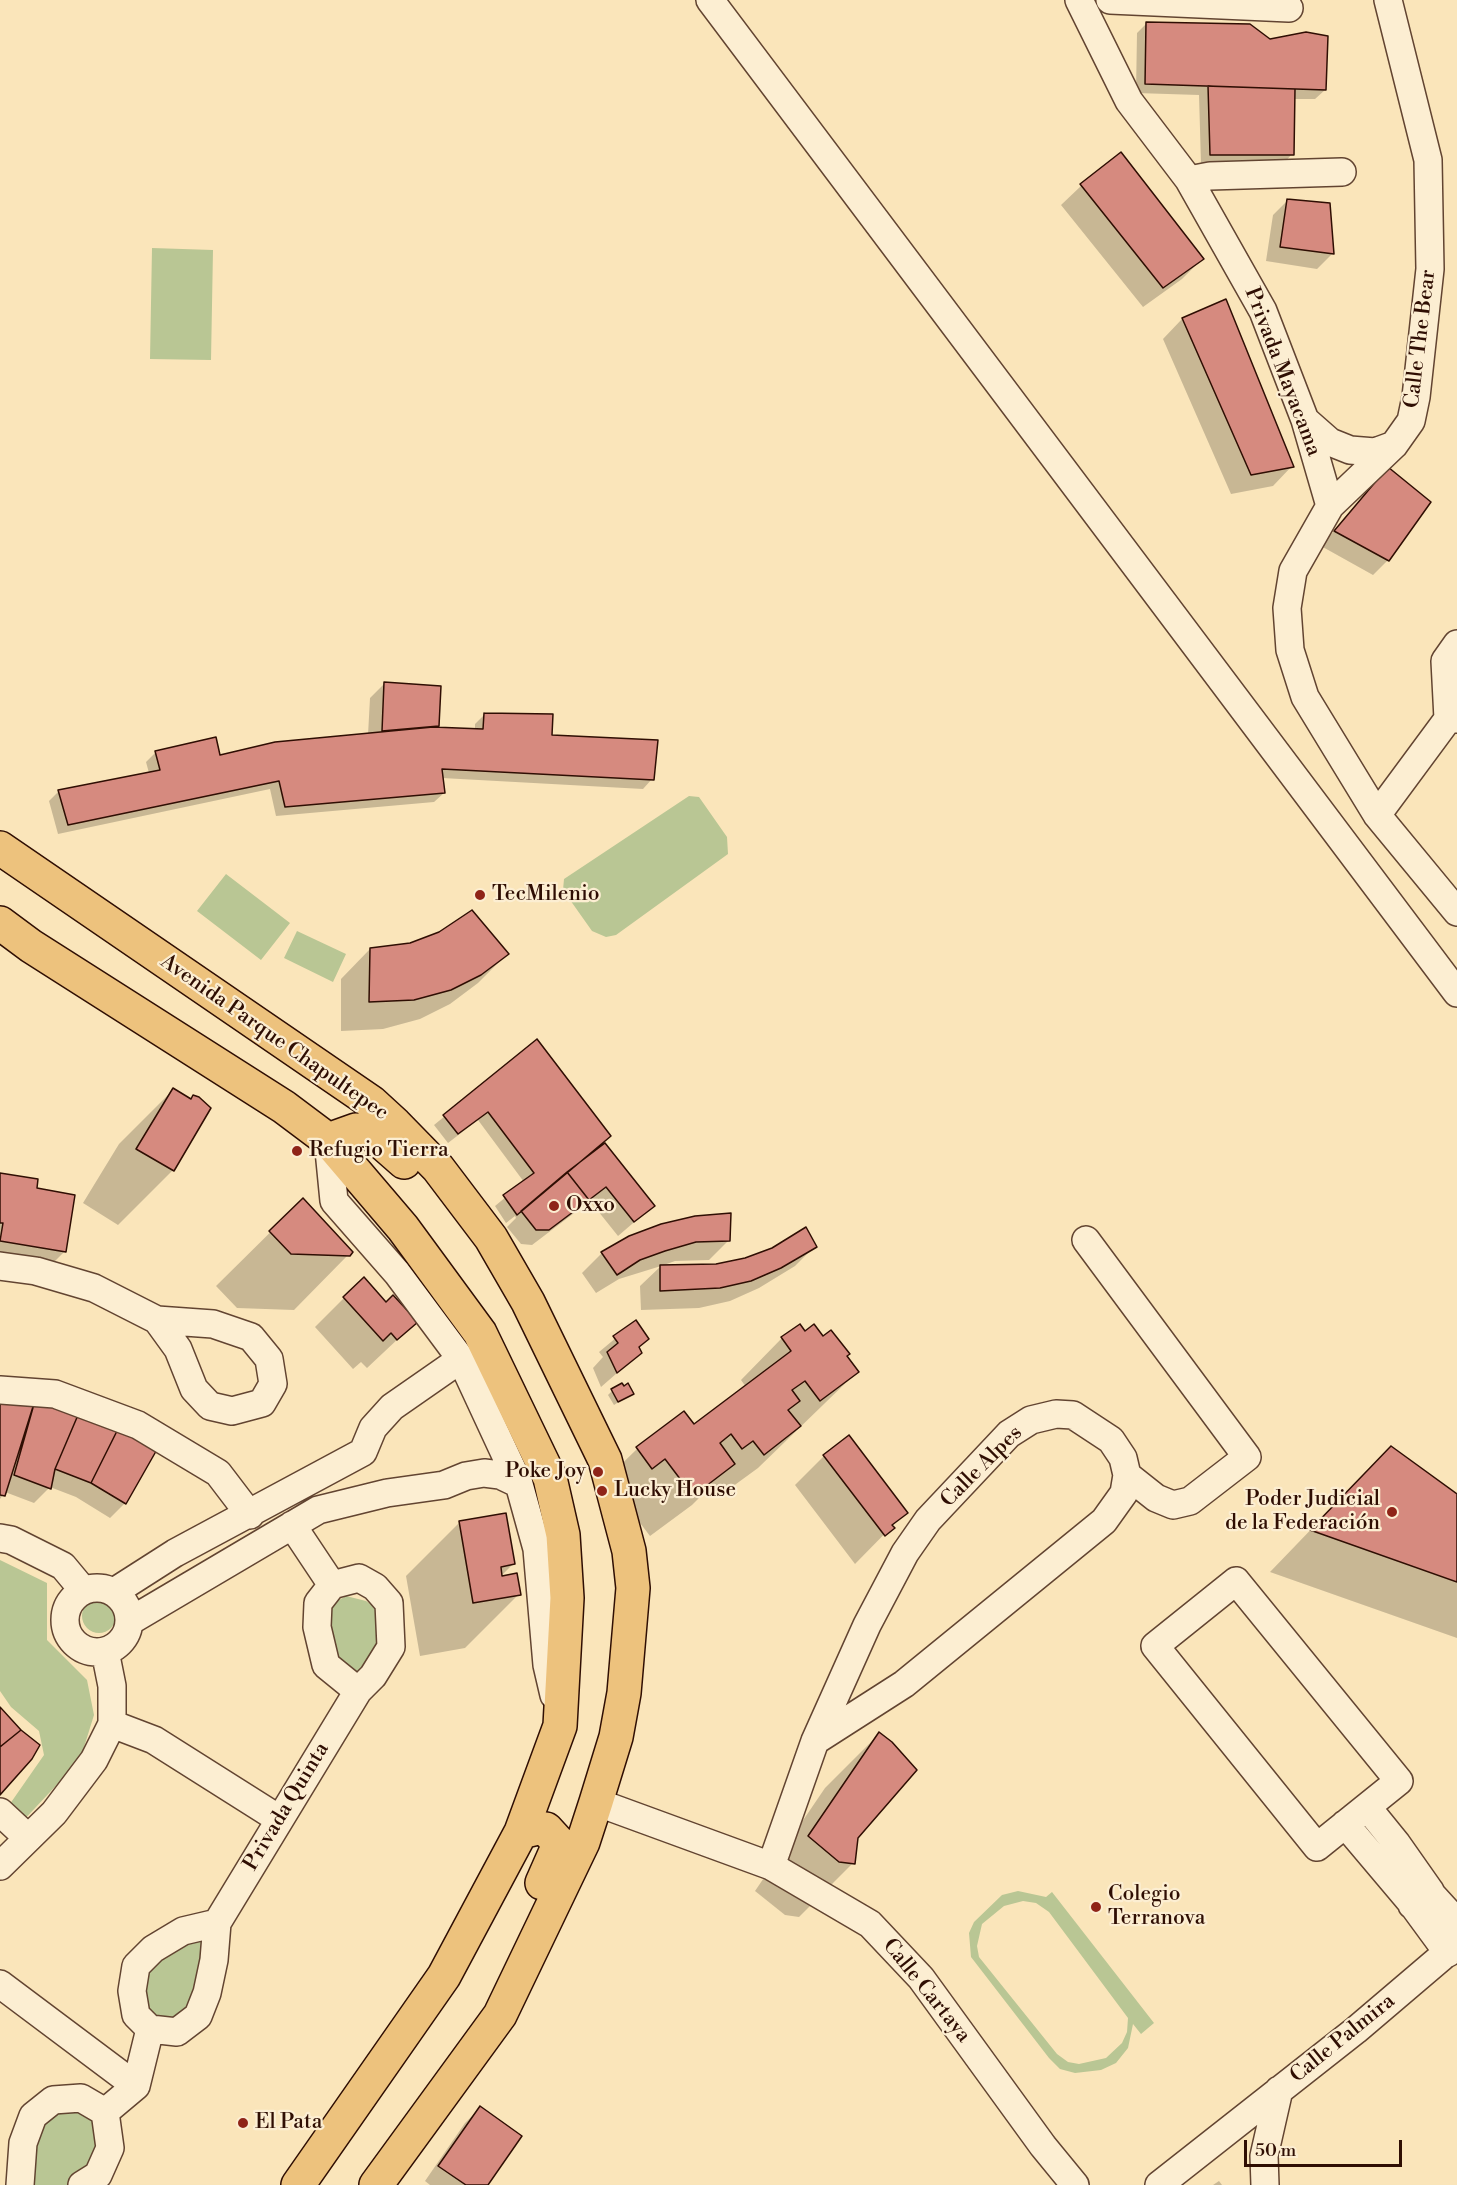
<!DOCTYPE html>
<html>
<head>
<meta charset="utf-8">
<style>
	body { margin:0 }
	#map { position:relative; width:1457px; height:2185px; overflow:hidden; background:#fae5ba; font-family:"Libre Bodoni",serif }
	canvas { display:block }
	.scale { position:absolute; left:1244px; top:2140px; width:158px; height:27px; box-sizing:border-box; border:3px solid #2f0e03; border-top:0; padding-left:8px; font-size:18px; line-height:21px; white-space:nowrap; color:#2f0e03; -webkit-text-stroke:4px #fceed2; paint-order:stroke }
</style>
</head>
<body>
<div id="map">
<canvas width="1457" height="2185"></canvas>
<div class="scale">50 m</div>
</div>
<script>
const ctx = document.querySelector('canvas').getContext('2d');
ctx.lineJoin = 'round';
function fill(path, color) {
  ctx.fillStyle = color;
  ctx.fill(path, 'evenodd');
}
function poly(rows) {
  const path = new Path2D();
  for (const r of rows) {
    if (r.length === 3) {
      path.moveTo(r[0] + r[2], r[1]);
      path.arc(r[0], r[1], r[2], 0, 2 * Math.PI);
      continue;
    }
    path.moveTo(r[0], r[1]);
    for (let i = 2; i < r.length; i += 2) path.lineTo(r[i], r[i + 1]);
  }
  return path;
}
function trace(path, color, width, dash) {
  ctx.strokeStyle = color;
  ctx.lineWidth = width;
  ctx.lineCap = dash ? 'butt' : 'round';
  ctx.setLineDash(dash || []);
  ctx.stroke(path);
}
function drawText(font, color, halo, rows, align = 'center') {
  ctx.font = font + ' "Libre Bodoni",serif';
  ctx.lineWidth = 4.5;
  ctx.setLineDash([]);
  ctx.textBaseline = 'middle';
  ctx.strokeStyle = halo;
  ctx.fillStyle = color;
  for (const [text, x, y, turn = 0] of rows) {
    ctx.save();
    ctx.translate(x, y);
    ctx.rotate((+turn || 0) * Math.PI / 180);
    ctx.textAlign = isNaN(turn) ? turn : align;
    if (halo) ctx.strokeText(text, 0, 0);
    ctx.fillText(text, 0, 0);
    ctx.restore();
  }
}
fill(poly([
	[152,248,213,250,211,360,150,359],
	[689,796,699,797,727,837,728,854,616,935,606,937,592,931,563,890,564,879],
	[226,874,290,923,261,960,197,911],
	[297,931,346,954,333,982,284,958],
	[0,1560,47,1583,47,1640,87,1680,94,1715,80,1760,21,1823,5,1811,44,1755,39,1731,11,1707,0,1691],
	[346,1596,366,1601,376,1608,377,1647,364,1673,354,1679,336,1655,328,1625,330,1605],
	[99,1616,17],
	[1018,1891,1046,1897,1052,1892,1154,2023,1141,2034,1133,2024,1128,2048,1116,2063,1101,2070,1075,2073,1060,2069,1049,2058,971,1957,969,1933,974,1922,1002,1895],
	[1023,1901,1036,1903,1049,1912,1128,2018,1127,2032,1122,2043,1106,2058,1079,2064,1068,2062,1057,2054,979,1957,977,1946,982,1924,1004,1906],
	[203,1936,200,1989,189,2010,168,2023,152,2016,140,1991,141,1971,170,1949],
	[55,2103,101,2116,107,2144,73,2185,23,2185,26,2146]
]), '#b9c694');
fill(poly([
	[1147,23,1325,90,1315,99,1293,99,1292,154,1283,164,1201,164,1199,95,1136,93,1137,33],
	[1121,154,1202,259,1182,279,1143,307,1061,205,1081,186],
	[1288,200,1328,205,1332,254,1317,269,1266,261,1273,215],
	[1226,301,1292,466,1273,486,1231,494,1163,339,1182,319],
	[1388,469,1388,560,1373,575,1321,546],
	[385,683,438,725,435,729,475,730,475,724,485,714,550,736,652,779,643,789,442,778,444,793,434,802,276,816,270,789,58,834,49,801,59,791,149,773,146,762,156,752,219,757,368,735,370,698],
	[370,949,507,954,478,983,450,1004,420,1019,383,1029,341,1031,341,979],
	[537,1041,603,1142,653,1206,618,1236,590,1201,532,1245,521,1244,507,1227,516,1218,515,1216,506,1223,495,1206,524,1182,478,1120,448,1143,434,1125],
	[173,1090,209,1108,172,1171,118,1225,83,1203,119,1144],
	[0,1175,35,1190,65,1251,50,1266,0,1258],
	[303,1200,348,1255,294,1310,237,1308,216,1286],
	[630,1237,729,1240,709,1260,675,1261,661,1266,716,1266,815,1246,795,1266,759,1288,730,1301,699,1308,641,1310,640,1286,661,1266,619,1279,596,1293,582,1273,602,1253],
	[344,1298,386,1304,416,1322,367,1368,361,1362,353,1369,315,1327],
	[635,1322,640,1353,601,1387,593,1368,603,1357,599,1352],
	[805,1333,823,1338,845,1357,857,1372,758,1468,721,1495,713,1484,692,1505,650,1536,622,1499,610,1509,595,1490,637,1449,684,1413,694,1426,746,1387,741,1380,782,1338],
	[612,1391,632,1393,614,1405,608,1395],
	[0,1396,80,1410,125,1503,110,1518,76,1497,50,1487,34,1503,5,1492,0,1499],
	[849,1437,906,1512,855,1564,795,1485,824,1456],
	[1350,1489,1457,1496,1457,1638,1270,1572],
	[460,1522,513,1564,499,1578,519,1594,465,1648,420,1656,406,1576],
	[879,1734,853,1863,799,1917,785,1915,755,1891,825,1788],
	[480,2108,486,2185,430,2185,425,2181,465,2123],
	[1219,2181,1222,2185,1213,2185]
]), '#0003');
const building = poly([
	[1146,22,1250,24,1270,39,1306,32,1328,36,1326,90,1145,84,1146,22],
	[1208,86,1295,89,1294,155,1210,155,1208,86],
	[1121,152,1204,259,1163,288,1080,184,1121,152],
	[1287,199,1330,203,1334,254,1280,247,1287,199],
	[1226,299,1294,467,1251,475,1182,318,1226,299],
	[1388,467,1431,502,1389,561,1334,531,1388,467],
	[384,682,441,686,439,726,382,731,384,682],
	[484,713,553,714,552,735,658,740,654,780,442,769,445,793,285,807,279,781,68,825,58,790,160,770,155,751,216,737,220,755,275,742,433,727,483,729,484,713],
	[472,910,509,954,481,975,451,990,414,1000,369,1002,370,948,410,943,439,932,472,910],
	[537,1039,611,1136,517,1215,503,1195,534,1173,488,1112,458,1134,443,1115,537,1039],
	[173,1088,191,1099,193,1095,199,1097,211,1108,174,1171,136,1149,173,1088],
	[605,1143,655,1206,634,1222,606,1187,589,1200,567,1172,605,1143],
	[567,1172,589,1200,549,1230,536,1230,521,1211,567,1172],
	[0,1173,38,1179,37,1188,75,1195,66,1252,0,1241,3,1223,0,1223,0,1173],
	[303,1198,353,1252,350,1256,291,1254,269,1231,303,1198],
	[731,1213,730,1241,696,1242,665,1251,640,1260,617,1275,601,1252,629,1236,661,1224,695,1216,731,1213],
	[806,1227,817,1247,781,1268,751,1281,720,1288,660,1291,660,1265,716,1264,745,1258,772,1248,806,1227],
	[364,1277,386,1302,393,1295,418,1322,397,1340,391,1333,383,1341,343,1297,364,1277],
	[636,1320,649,1339,639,1347,642,1353,617,1373,607,1352,618,1343,613,1336,636,1320],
	[800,1324,805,1331,814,1324,823,1336,831,1330,850,1354,847,1356,859,1372,820,1401,805,1381,792,1390,800,1401,788,1410,801,1426,764,1455,753,1441,742,1449,731,1434,720,1443,735,1464,693,1496,665,1459,652,1469,636,1447,684,1411,694,1424,791,1351,781,1337,800,1324],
	[622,1383,624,1386,628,1383,634,1394,618,1402,611,1389,622,1383],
	[0,1395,36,1397,5,1496,0,1495,0,1395],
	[36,1397,81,1408,55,1469,51,1489,14,1475,36,1397],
	[81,1408,120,1425,91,1483,55,1469,81,1408],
	[120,1425,159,1446,126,1504,91,1483,120,1425],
	[849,1435,908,1513,892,1525,895,1528,885,1536,823,1455,849,1435],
	[1391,1446,1457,1494,1457,1582,1310,1530,1391,1446],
	[506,1513,515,1564,501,1567,502,1576,517,1573,521,1595,473,1603,459,1521,506,1513],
	[0,1707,21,1730,0,1747,0,1707],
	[21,1730,40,1745,32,1759,0,1795,0,1747,21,1730],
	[879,1732,892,1742,917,1770,858,1838,855,1864,839,1862,808,1836,879,1732],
	[480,2106,522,2136,488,2185,466,2185,438,2166,480,2106]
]);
fill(building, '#d68a7f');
trace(building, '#2f0e03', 1.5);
const minor = poly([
	[710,0,1457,993],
	[1079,0,1129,101,1189,180,1263,311,1305,420,1330,506],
	[1110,0,1289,8],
	[1388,0,1428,160,1430,269,1416,397,1411,421,1394,445,1330,506,1293,571,1287,608,1290,650,1305,697,1377,815,1457,912],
	[1189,180,1210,176,1342,172],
	[1305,420,1330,442,1350,450,1375,452,1394,445],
	[1448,719,1445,661,1457,644],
	[1377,815,1448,719,1457,719],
	[328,1140,334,1201,397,1273,461,1359,519,1484,537,1549,547,1665,554,1695],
	[1086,1240,1247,1457,1190,1501,1173,1505,1156,1498,1127,1475],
	[0,1266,36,1271,94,1288,157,1320,213,1324,251,1337,269,1359,273,1384,262,1403,232,1411,210,1406,194,1389,178,1349,157,1320],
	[0,1390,55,1394,138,1425,218,1473,250,1515],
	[292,1525,332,1585],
	[0,1538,11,1540,63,1566,83,1590],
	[1236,1581,1399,1781,1317,1847,1155,1646,1236,1581],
	[97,1620,32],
	[114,1592,175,1553,363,1452,373,1428,392,1407,461,1359],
	[130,1621,318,1510,387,1493,444,1485,466,1476,484,1473,500,1475,519,1484],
	[112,1724,154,1740,279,1819],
	[596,1802,771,1866,870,1924,921,1978,1043,2146,1075,2185],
	[1367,1807,1397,1844,1430,1891,1432,1895,1429,1908,1420,1910,1412,1905,1410,1897,1414,1890,1423,1887,1430,1891],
	[0,1812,28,1838],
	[1345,1824,1410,1901],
	[0,1866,54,1813,94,1760,112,1724,112,1686,105,1651],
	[771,1866,815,1741,867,1625,905,1553,928,1520,1009,1434,1031,1420,1056,1414,1073,1415,1111,1440,1123,1458,1127,1475,1124,1493,1104,1521,904,1684,815,1741],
	[1432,1895,1457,1922],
	[1415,1908,1448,1953],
	[217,1923,183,1931,153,1949,136,1966,132,1991,136,2015,150,2029,177,2032,198,2016,207,1993,214,1960,217,1923,358,1691,373,1676,391,1647,389,1603,375,1587,359,1578,332,1585,318,1603,317,1627,326,1665,358,1691],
	[0,1984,136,2086],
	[105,2112,136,2086,150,2029],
	[20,2185,23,2143,33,2116,53,2100,81,2098,105,2112,110,2148,98,2175,82,2185],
	[1159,2185,1356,2030,1457,1944],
	[1265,2185,1264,2156,1279,2090]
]);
const major = poly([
	[0,848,371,1102,395,1124,438,1168,491,1238,528,1302,605,1460,629,1551,633,1588,624,1693,616,1737,596,1802,583,1842,500,2015,376,2185],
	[0,923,31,946,284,1107,328,1140,403,1228,480,1333,550,1478,563,1535,567,1598,560,1726,521,1832,444,1976,298,2185],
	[328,1140,356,1130,371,1133,404,1162],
	[521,1832,538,1828,546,1829,557,1841,557,1849,542,1883]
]);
trace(minor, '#624431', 30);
trace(major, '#2f0e03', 36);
trace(minor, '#fceed2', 27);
trace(major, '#edc27d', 33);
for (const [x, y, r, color] of [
	[480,895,6,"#8f2418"],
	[297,1151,6,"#8f2418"],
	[554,1206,6,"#8f2418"],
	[598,1472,6,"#8f2418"],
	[602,1491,6,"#8f2418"],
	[1392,1512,6,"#8f2418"],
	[1096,1907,6,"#8f2418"],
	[243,2123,6,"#8f2418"]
]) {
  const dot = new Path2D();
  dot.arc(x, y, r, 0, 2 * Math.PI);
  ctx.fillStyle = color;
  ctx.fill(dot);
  trace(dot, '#fceed2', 2);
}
drawText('21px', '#2f0e03', '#fceed2', [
	["Calle The Bear",1421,339,-83],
	["Privada Mayacama",1282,372,69],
	["Avenida Parque Chapultepec",274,1038,35],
	["Calle Alpes",982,1467,-45],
	["Privada Quinta",287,1807,-59],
	["Calle Cartaya",926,1991,51],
	["Calle Palmira",1343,2039,-39]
]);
drawText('21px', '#2f0e03', '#fceed2', [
	["TecMilenio",492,895],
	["Refugio Tierra",309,1151],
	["Oxxo",566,1206],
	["Poke Joy",586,1472,"right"],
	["Lucky House",614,1491],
	["Poder Judicial",1380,1500,"right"],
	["de la Federación",1380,1524,"right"],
	["Colegio",1108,1895],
	["Terranova",1108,1919],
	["El Pata",255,2123]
], 'left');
</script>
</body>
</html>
